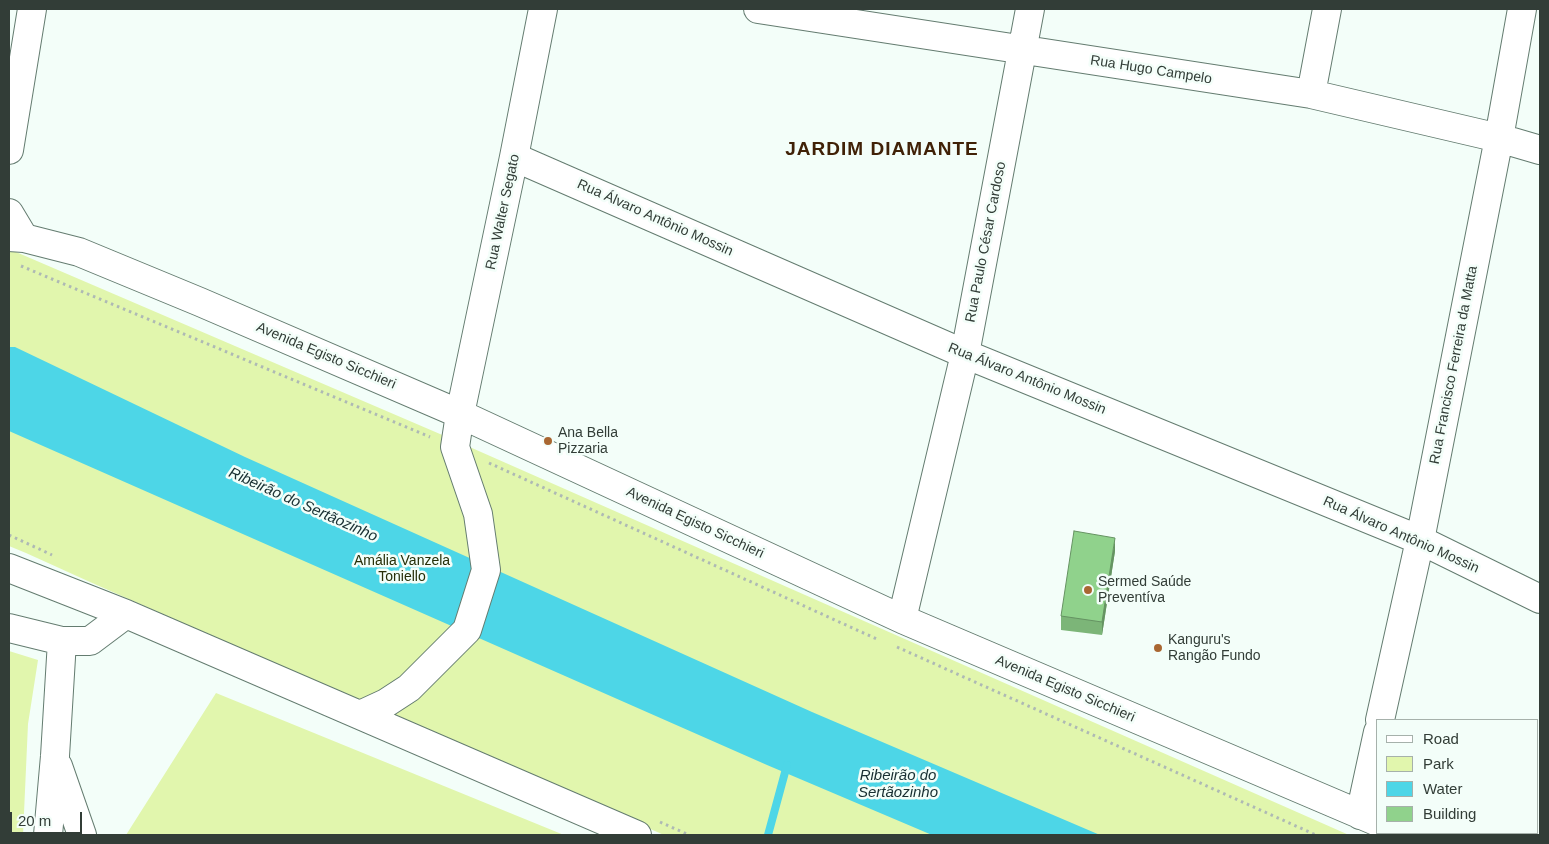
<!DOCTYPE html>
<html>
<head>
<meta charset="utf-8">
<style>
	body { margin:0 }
	#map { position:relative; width:1549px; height:844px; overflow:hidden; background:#f3fef9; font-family:Helvetica,sans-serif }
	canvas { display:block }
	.frame { position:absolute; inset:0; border:10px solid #323d37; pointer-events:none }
	.legend { position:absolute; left:1376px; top:719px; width:162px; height:115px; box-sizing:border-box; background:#f3fef9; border:1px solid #a6b1ab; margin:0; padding:6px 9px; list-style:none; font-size:15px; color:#323d37 }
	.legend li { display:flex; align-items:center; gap:10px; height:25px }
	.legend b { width:25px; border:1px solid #a6b1ab }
	.scale { position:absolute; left:10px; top:812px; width:72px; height:22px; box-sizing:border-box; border:2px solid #323d37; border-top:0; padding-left:6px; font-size:15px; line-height:18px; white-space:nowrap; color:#323d37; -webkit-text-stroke:4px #f3fef9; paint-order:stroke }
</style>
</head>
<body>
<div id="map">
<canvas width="1549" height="844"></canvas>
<div class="frame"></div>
<ul class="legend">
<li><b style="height:6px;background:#fff"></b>Road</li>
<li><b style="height:14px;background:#e1f6ad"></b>Park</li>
<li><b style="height:14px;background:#4dd6e7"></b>Water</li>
<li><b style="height:14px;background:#90d28c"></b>Building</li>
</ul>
<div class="scale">20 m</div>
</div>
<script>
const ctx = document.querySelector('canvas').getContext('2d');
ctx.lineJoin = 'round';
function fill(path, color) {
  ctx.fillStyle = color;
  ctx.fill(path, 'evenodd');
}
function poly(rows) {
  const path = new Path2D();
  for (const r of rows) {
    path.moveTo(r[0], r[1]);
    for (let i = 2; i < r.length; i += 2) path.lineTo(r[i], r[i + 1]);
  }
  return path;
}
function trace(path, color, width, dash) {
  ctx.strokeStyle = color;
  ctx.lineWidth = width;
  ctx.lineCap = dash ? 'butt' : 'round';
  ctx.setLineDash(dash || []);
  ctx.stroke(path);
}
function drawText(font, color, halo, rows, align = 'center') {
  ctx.font = font + ' Helvetica,sans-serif';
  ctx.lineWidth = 5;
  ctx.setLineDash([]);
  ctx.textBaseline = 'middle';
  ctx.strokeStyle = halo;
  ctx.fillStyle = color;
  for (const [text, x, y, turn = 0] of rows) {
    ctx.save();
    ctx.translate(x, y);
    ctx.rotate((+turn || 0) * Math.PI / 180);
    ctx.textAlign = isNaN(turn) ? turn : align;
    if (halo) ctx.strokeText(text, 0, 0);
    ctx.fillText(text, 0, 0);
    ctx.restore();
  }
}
fill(poly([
	[9,249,447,437,1349,835,664,835,90,582,26,553,9,546],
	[9,651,38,660,28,724,23,835,9,835],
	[216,693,564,835,126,835]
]), '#e1f6ad');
fill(poly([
	[9,347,15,347,245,457,812,712,1100,835,932,835,767,765,9,431]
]), '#4dd6e7');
trace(poly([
	[768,835,787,765]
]), '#4dd6e7', 8);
const minor = poly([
	[758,9,1311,94,1499,138,1540,150],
	[1311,94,1327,9],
	[9,150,32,9],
	[514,157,965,354,1420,540,1540,599],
	[9,213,24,238],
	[9,237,24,238,79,252,200,302,460,414,902,619,1378,822],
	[9,568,126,614,637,835],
	[902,619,965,354,1030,9],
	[9,628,62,641,90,641,126,614],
	[360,715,386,703,409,688,467,630,486,570,478,514,455,447,460,414,514,157,543,9],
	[1380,720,1420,540,1499,138,1522,9],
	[58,766,82,835],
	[1360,815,1378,732],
	[1401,833,1407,835],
	[48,835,55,756,62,641]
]);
trace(minor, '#647c70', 30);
trace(poly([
	[21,266,430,437],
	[489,463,879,640],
	[9,535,52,555],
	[897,647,1316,835],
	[660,822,689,835]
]), '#aeb9b4', 3, [2.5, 4]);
trace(minor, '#fff', 28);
fill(poly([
	[1115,551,1102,635,1061,630,1061,616]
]), '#7cb578');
fill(poly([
	[1115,538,1115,551,1102,635,1102,622]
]), '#659362');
const building = poly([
	[1074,531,1115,538,1102,622,1061,616,1074,531]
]);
fill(building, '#90d28c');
trace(building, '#659362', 1);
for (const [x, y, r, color] of [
	[548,441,5,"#a96732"],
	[1088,590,5,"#a96732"],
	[1158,648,5,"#a96732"]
]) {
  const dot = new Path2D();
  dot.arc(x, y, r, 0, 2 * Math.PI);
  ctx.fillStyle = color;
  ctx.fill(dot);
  trace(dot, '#f3fef9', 2);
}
drawText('14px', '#323d37', '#f3fef9', [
	["Rua Hugo Campelo",1151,70,9],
	["Rua Walter Segato",503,212,-78],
	["Rua Álvaro Antônio Mossin",655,218,24],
	["Rua Paulo César Cardoso",986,242,-79],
	["Avenida Egisto Sicchieri",326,356,23],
	["Rua Francisco Ferreira da Matta",1454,365,-79],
	["Rua Álvaro Antônio Mossin",1027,379,22],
	["Avenida Egisto Sicchieri",695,523,25],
	["Rua Álvaro Antônio Mossin",1401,535,24],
	["Avenida Egisto Sicchieri",1065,689,23]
]);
drawText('14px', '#323d37', '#f3fef9', [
	["Ana Bella",558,433],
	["Pizzaria",558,449],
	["Sermed Saúde",1098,582],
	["Preventíva",1098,598],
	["Kanguru's",1168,640],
	["Rangão Fundo",1168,656]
], 'left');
drawText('14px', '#262f08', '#f3fef9', [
	["Amália Vanzela",402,561],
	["Toniello",402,577]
]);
drawText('italic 15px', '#182f32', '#f3fef9', [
	["Ribeirão do Sertãozinho",303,505,24],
	["Ribeirão do",898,776],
	["Sertãozinho",898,793]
]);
ctx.letterSpacing = '1px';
drawText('bold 19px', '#402107', '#f3fef9', [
	["JARDIM DIAMANTE",882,150]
]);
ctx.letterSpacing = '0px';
</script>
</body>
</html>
